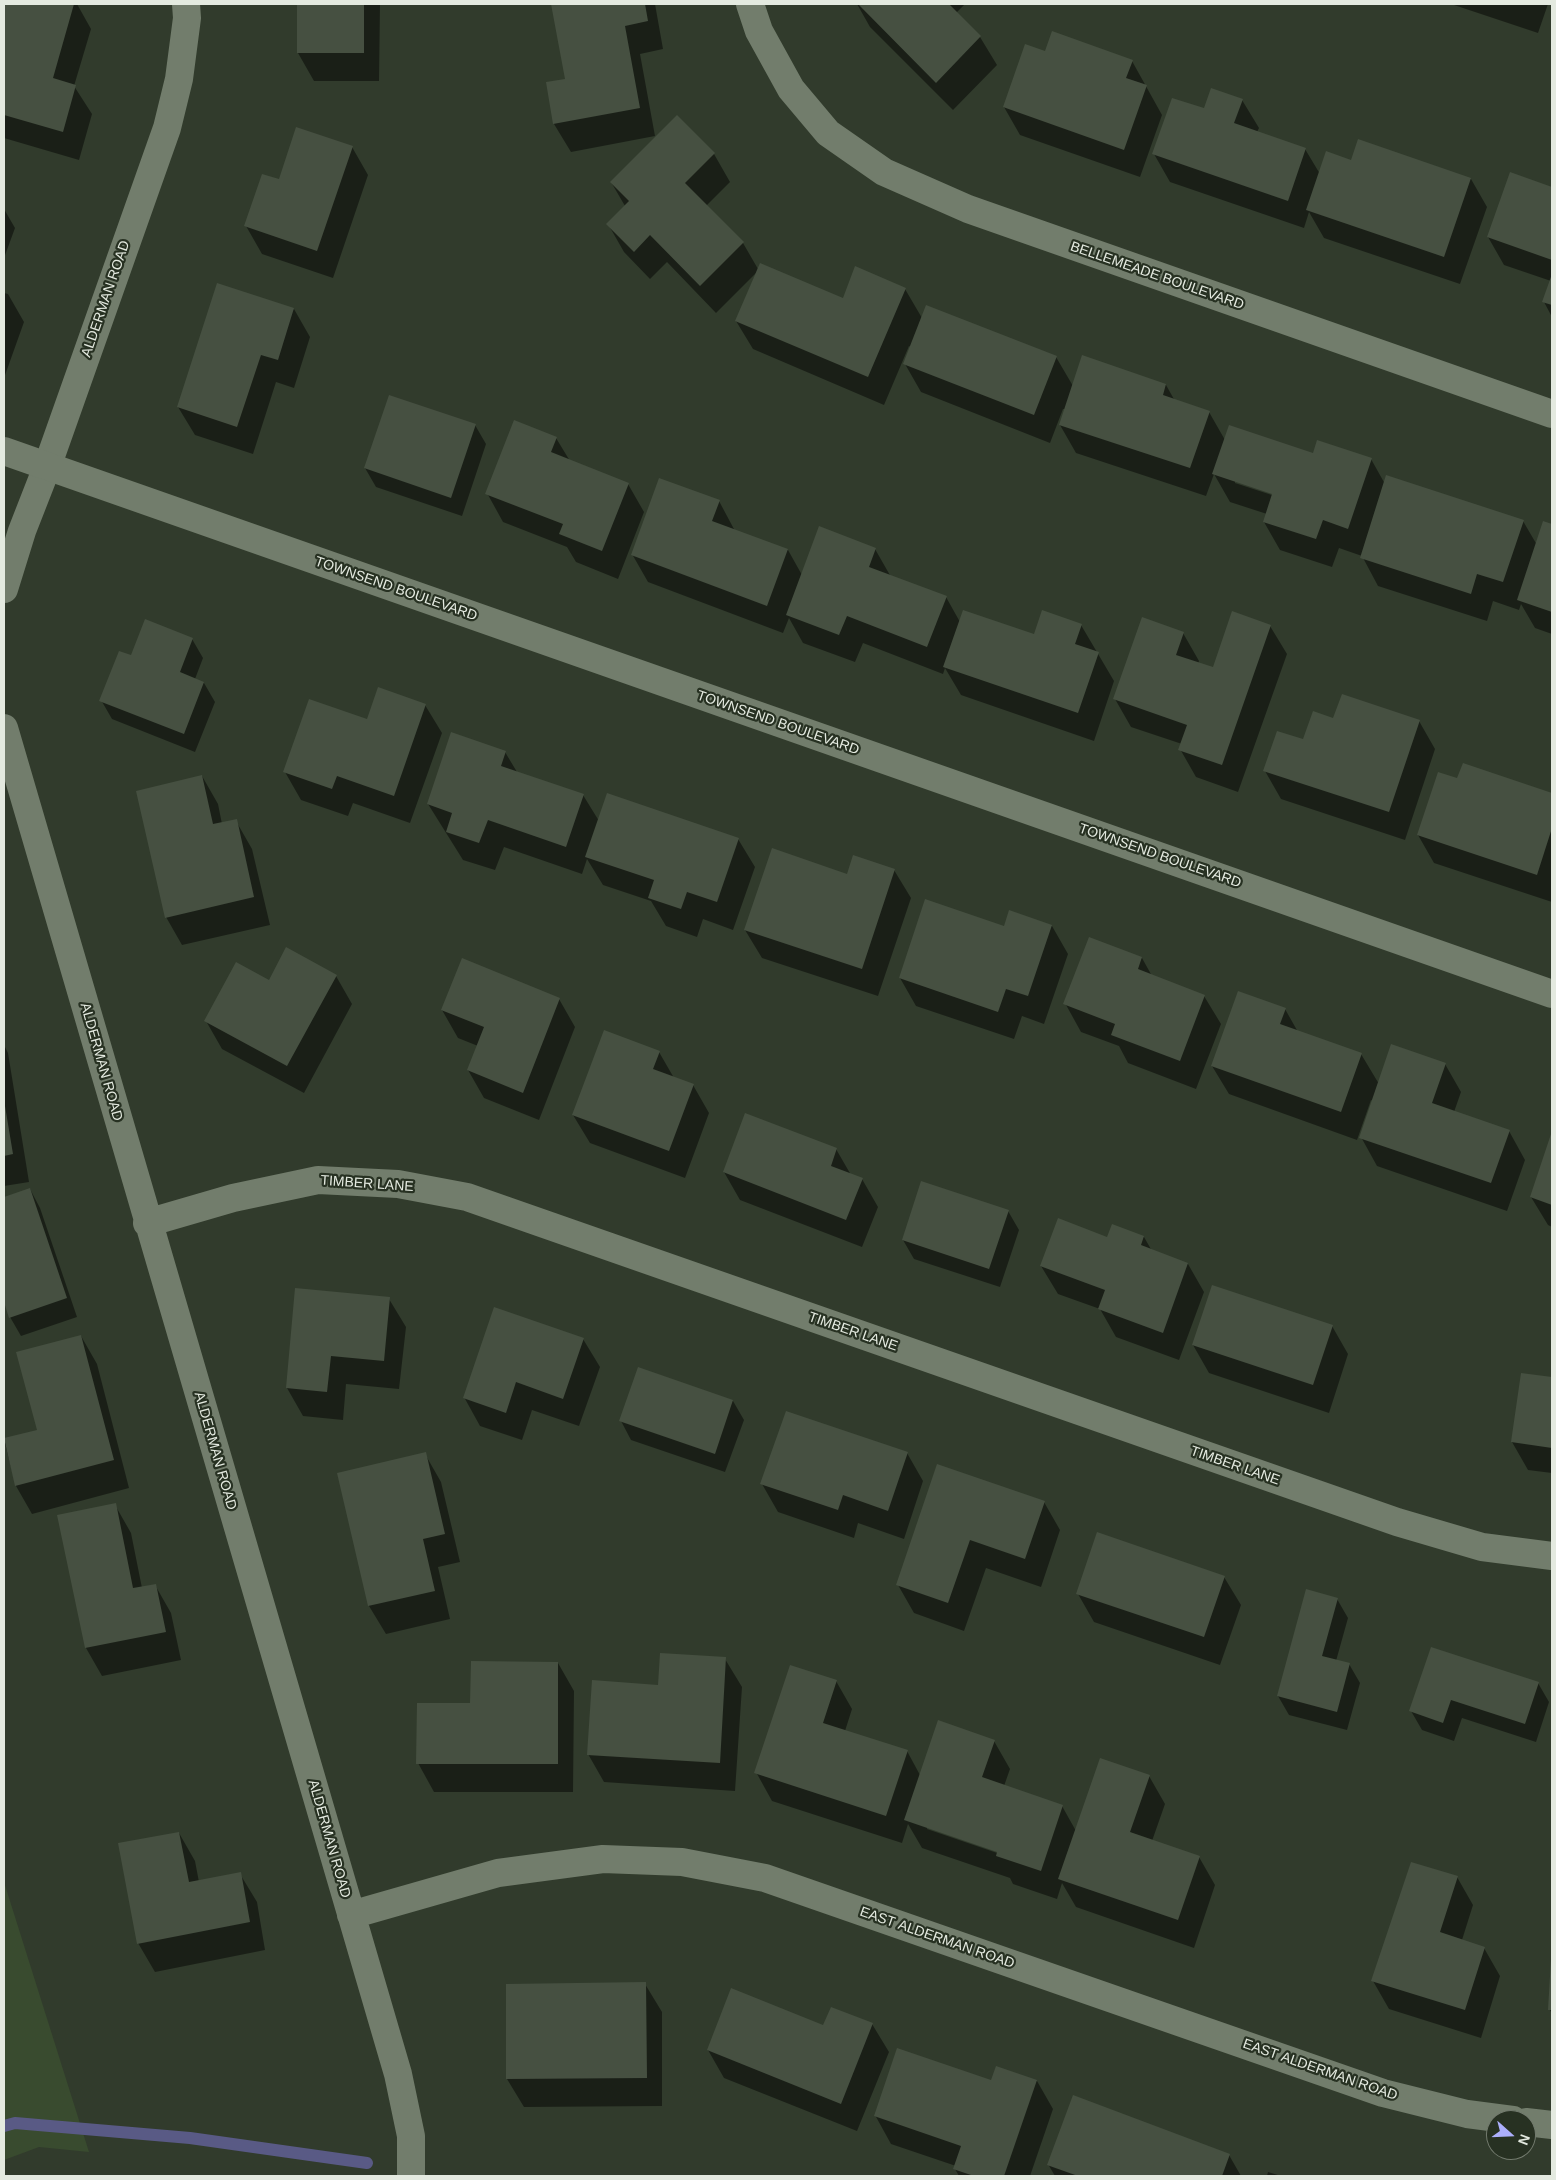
<!DOCTYPE html>
<html>
<head>
<meta charset="utf-8">
<style>
	body { margin:0 }
	#map { position:relative; width:1556px; height:2180px; overflow:hidden; background:#313b2c; font-family:Helvetica,sans-serif }
	canvas { display:block }
	.frame { position:absolute; inset:0; border:5px solid #e4eae0; pointer-events:none }
	.north { position:absolute; left:1486px; top:2110px; width:50px; height:50px; box-sizing:border-box; background:#273122; border:1px solid #737b6e; border-radius:50%; rotate:110deg; font-size:14px; font-weight:700; line-height:20px; text-align:center; color:#e4eae0 }
	.north::after { content:''; display:block; margin:auto; width:18px; height:22px; background:#acaffb; clip-path:polygon(50% 0,100% 100%,50% 72%,0 100%) }
</style>
</head>
<body>
<div id="map">
<canvas width="1556" height="2180"></canvas>
<div class="frame"></div>
<div class="north">N</div>
</div>
<script>
const ctx = document.querySelector('canvas').getContext('2d');
ctx.lineJoin = 'round';
function fill(path, color) {
  ctx.fillStyle = color;
  ctx.fill(path, 'evenodd');
}
function poly(rows) {
  const path = new Path2D();
  for (const r of rows) {
    path.moveTo(r[0], r[1]);
    for (let i = 2; i < r.length; i += 2) path.lineTo(r[i], r[i + 1]);
  }
  return path;
}
function trace(path, color, width, dash) {
  ctx.strokeStyle = color;
  ctx.lineWidth = width;
  ctx.lineCap = dash ? 'butt' : 'round';
  ctx.setLineDash(dash || []);
  ctx.stroke(path);
}
function drawText(font, color, halo, rows, align = 'center') {
  ctx.font = font + ' Helvetica,sans-serif';
  ctx.lineWidth = 4.5;
  ctx.setLineDash([]);
  ctx.textBaseline = 'middle';
  ctx.strokeStyle = halo;
  ctx.fillStyle = color;
  for (const [text, x, y, turn = 0] of rows) {
    ctx.save();
    ctx.translate(x, y);
    ctx.rotate((+turn || 0) * Math.PI / 180);
    ctx.textAlign = isNaN(turn) ? turn : align;
    if (halo) ctx.strokeText(text, 0, 0);
    ctx.fillText(text, 0, 0);
    ctx.restore();
  }
}
fill(poly([
	[4,1882,89,2152,39,2147,4,2160]
]), '#394b2f');
fill(poly([
	[4,4,77,4,91,29,74,86,92,114,79,160,4,138],
	[298,4,396,4,380,4,379,81,314,81,298,53],
	[553,4,655,4,663,49,640,54,655,136,571,152,554,124,566,80],
	[857,4,965,4,956,13,980,37,997,65,953,110,870,27],
	[1451,4,1548,4,1538,33],
	[1045,53,1132,61,1162,115,1140,177,1020,135,1004,107],
	[1242,100,1259,128,1257,132,1305,149,1320,174,1351,161,1471,179,1487,207,1460,284,1324,238,1309,212,1304,228,1170,182,1154,154,1205,110],
	[352,147,368,175,333,278,262,254,246,226],
	[714,154,730,182,706,206,743,243,758,269,843,299,905,289,922,318,1056,357,1073,386,1166,385,1175,401,1209,412,1225,440,1314,455,1371,459,1385,484,1523,521,1537,545,1544,523,1552,526,1552,634,1535,628,1521,604,1519,610,1493,601,1487,621,1378,586,1362,556,1339,548,1332,567,1280,550,1264,522,1267,514,1230,502,1214,474,1206,496,1076,453,1060,425,1065,409,1063,409,1050,443,921,392,905,364,911,347,909,346,884,405,753,349,736,321,756,273,716,313,667,262,650,279,624,252,608,224,625,206,611,182],
	[1235,480,1278,495,1278,497,1235,483],
	[1510,174,1552,188,1552,317,1544,302,1551,281,1504,265,1488,237],
	[4,209,15,228,4,258],
	[4,293,8,294,24,322,4,378],
	[294,309,310,337,294,388,276,382,253,454,195,435,178,407],
	[475,425,486,444,462,516,376,487,365,468],
	[556,438,570,461,628,484,644,512,618,579,576,562,567,547,503,522,487,493],
	[719,501,735,531,788,550,802,575,875,549,891,577,946,597,960,622,1035,636,1081,625,1114,681,1094,741,961,695,945,668,943,674,863,643,855,662,803,643,789,618,783,633,648,582,632,554],
	[1270,626,1287,654,1238,792,1196,777,1180,749,1182,744,1131,727,1115,699,1183,633,1199,661,1198,664,1213,669],
	[192,639,203,658,195,679,204,683,215,702,195,752,112,719,101,700,131,657],
	[425,705,442,733,410,823,353,803,348,816,301,800,285,772,368,721],
	[1334,720,1419,721,1435,749,1405,840,1281,799,1265,771],
	[505,752,517,772,583,795,599,821,738,839,755,867,733,930,703,919,697,937,666,926,651,901,603,885,587,859,582,874,504,847,495,870,463,860,428,804],
	[1464,765,1552,795,1552,902,1434,863,1418,835,1458,780],
	[202,776,218,804,222,824,236,821,252,849,270,925,182,945,166,917],
	[894,870,911,898,878,996,762,958,745,930,848,876],
	[1052,926,1068,954,1044,1024,1022,1016,1014,1039,916,1006,900,978,1005,928],
	[1142,958,1152,976,1204,996,1221,1024,1196,1089,1128,1063,1119,1046,1081,1032,1065,1003],
	[336,976,352,1004,304,1093,222,1049,206,1021,269,982],
	[559,999,575,1027,539,1120,484,1098,468,1070,478,1046,458,1038,442,1010],
	[1285,1009,1298,1032,1361,1054,1379,1084,1445,1064,1461,1092,1454,1112,1509,1131,1525,1160,1507,1211,1377,1166,1361,1137,1373,1101,1371,1100,1357,1140,1229,1094,1212,1066],
	[4,1045,8,1053,29,1182,4,1186],
	[659,1052,674,1078,693,1085,709,1113,685,1178,590,1143,573,1115],
	[1552,1134,1552,1227,1548,1225,1531,1197],
	[836,1149,851,1175,862,1179,878,1207,862,1247,740,1200,724,1172],
	[30,1189,40,1208,77,1317,21,1336,10,1317,4,1298,4,1198],
	[1008,1211,1019,1230,1000,1287,914,1259,903,1240],
	[1144,1237,1152,1251,1188,1264,1204,1292,1179,1360,1116,1337,1100,1309,1058,1294,1041,1266,1107,1238],
	[296,1289,389,1299,406,1327,399,1389,346,1384,343,1420,303,1416,287,1388],
	[1332,1326,1348,1354,1329,1413,1209,1373,1193,1345],
	[81,1336,97,1364,129,1488,32,1514,16,1486,4,1440,38,1431],
	[583,1339,600,1367,579,1426,532,1410,522,1440,480,1426,464,1397],
	[639,1368,733,1401,744,1420,725,1472,631,1440,621,1421],
	[1522,1374,1552,1379,1552,1473,1528,1470,1512,1442],
	[907,1453,923,1481,904,1539,858,1523,854,1538,778,1512,762,1484],
	[425,1454,441,1482,460,1562,438,1567,450,1619,386,1634,369,1606,338,1474],
	[938,1466,1044,1502,1060,1530,1041,1587,986,1568,964,1631,914,1613,898,1585],
	[115,1505,131,1533,142,1588,155,1585,171,1613,181,1660,102,1676,86,1648],
	[1224,1577,1241,1605,1220,1665,1094,1622,1078,1594],
	[1337,1599,1348,1618,1336,1661,1349,1664,1360,1683,1347,1730,1289,1715,1278,1696],
	[1432,1648,1538,1683,1549,1702,1536,1742,1462,1718,1454,1741,1422,1730,1411,1711],
	[725,1659,742,1687,735,1791,604,1782,588,1754,659,1686],
	[558,1663,574,1691,573,1792,434,1792,418,1763,472,1704],
	[836,1681,852,1709,845,1731,907,1751,920,1775,994,1741,1010,1769,1004,1786,1062,1806,1076,1831,1149,1776,1165,1804,1152,1841,1199,1857,1215,1885,1194,1948,1076,1907,1062,1883,1057,1899,1013,1884,1010,1878,922,1848,908,1824,902,1843,772,1801,756,1772],
	[927,1826,1004,1853,1003,1855,927,1829],
	[179,1833,195,1861,199,1882,240,1874,257,1902,265,1950,155,1972,138,1943],
	[1457,1877,1473,1905,1462,1940,1484,1948,1500,1976,1481,2038,1389,2009,1373,1981],
	[1552,1953,1552,2014,1550,2010],
	[645,1984,662,2012,662,2106,524,2107,507,2079,507,1985],
	[872,2024,889,2052,857,2131,724,2078,708,2050,824,2026],
	[1037,2081,1053,2109,1030,2176,959,2176,955,2169,956,2166,891,2144,875,2115,992,2082],
	[1229,2155,1241,2176,1055,2176,1048,2164],
	[1268,2172,1281,2176,1267,2176]
]), '#0007');
trace(poly([
	[4,2126,15,2123,190,2138,367,2163]
]), '#595a85', 12);
fill(poly([
	[4,4,74,4,53,78,76,85,63,132,4,115],
	[297,4,364,4,364,53,297,53],
	[551,4,645,4,648,21,625,26,640,108,553,124,546,82,565,79],
	[858,4,949,4,981,36,936,83],
	[1052,31,1133,60,1126,78,1147,85,1124,150,1003,107,1025,44,1045,51],
	[1211,88,1243,99,1234,123,1306,148,1288,201,1152,154,1172,98,1204,108],
	[677,115,715,153,685,183,744,242,700,286,650,235,634,252,606,224,629,201,610,182],
	[296,127,353,146,317,251,244,226,262,174,279,179],
	[1358,139,1471,178,1444,257,1306,210,1326,151,1351,160],
	[1510,172,1552,187,1552,260,1487,237],
	[760,263,843,298,855,266,906,288,868,377,735,321],
	[1552,274,1552,305,1542,302],
	[217,283,294,308,278,360,261,355,237,427,177,407],
	[926,305,1057,356,1034,415,903,364],
	[1082,355,1166,384,1163,395,1210,411,1190,468,1059,425],
	[389,395,476,424,451,498,364,468],
	[514,420,557,437,551,452,629,483,602,551,559,534,563,524,485,494],
	[1229,425,1313,453,1317,440,1372,458,1348,529,1323,520,1316,539,1263,522,1272,494,1212,474],
	[1386,475,1524,520,1503,582,1477,574,1471,594,1360,558],
	[659,478,720,500,712,521,788,549,767,606,631,555],
	[1543,521,1552,524,1552,612,1517,600],
	[819,526,876,548,869,567,947,596,927,647,847,616,839,635,786,615],
	[963,610,1034,634,1042,610,1082,624,1075,644,1099,652,1078,713,943,667],
	[1232,611,1271,625,1222,765,1178,750,1187,725,1113,699,1142,617,1184,632,1176,655,1213,667],
	[145,619,193,638,180,672,204,682,184,734,99,701,119,651,131,655],
	[378,687,426,704,394,796,337,776,332,789,283,772,309,699,367,719],
	[1342,694,1420,720,1389,812,1263,771,1277,731,1303,739,1313,711,1333,718],
	[451,732,506,751,501,766,584,794,566,847,488,820,479,843,446,832,452,813,427,804],
	[1463,763,1552,793,1552,828,1537,875,1417,835,1438,772,1457,778],
	[202,775,213,824,237,819,254,897,165,918,136,791],
	[607,793,739,838,717,902,687,892,681,909,648,898,654,880,585,857],
	[772,848,847,874,853,855,895,869,862,969,744,930],
	[925,899,1004,926,1009,910,1052,925,1028,996,1006,989,998,1012,899,978],
	[1089,937,1142,957,1138,969,1205,995,1180,1061,1111,1035,1115,1024,1063,1004],
	[286,947,337,975,287,1066,204,1021,236,962,269,980],
	[462,958,560,998,523,1093,467,1070,484,1027,441,1010],
	[1238,991,1286,1008,1280,1024,1362,1053,1341,1112,1211,1066],
	[604,1030,660,1051,653,1069,694,1084,669,1151,572,1115],
	[1391,1044,1446,1063,1432,1103,1510,1130,1491,1183,1359,1138],
	[4,1100,13,1154,4,1156],
	[745,1113,837,1148,831,1166,863,1178,846,1220,723,1172],
	[1552,1131,1552,1205,1530,1197],
	[921,1181,1009,1210,989,1269,902,1240],
	[30,1188,67,1298,9,1318,4,1302,4,1197],
	[1058,1218,1107,1237,1112,1224,1144,1236,1141,1245,1188,1263,1163,1333,1098,1309,1105,1290,1040,1266],
	[1212,1285,1333,1325,1313,1385,1192,1345],
	[295,1288,390,1297,384,1361,331,1356,327,1392,286,1388],
	[494,1307,584,1338,563,1399,516,1382,506,1413,463,1398],
	[81,1335,114,1460,15,1486,4,1438,37,1430,16,1352],
	[638,1367,733,1400,715,1454,619,1421],
	[1521,1373,1552,1377,1552,1448,1511,1442],
	[786,1411,908,1452,888,1511,843,1495,838,1510,760,1484],
	[426,1452,445,1534,423,1539,435,1591,368,1606,337,1473],
	[937,1464,1045,1501,1025,1559,970,1540,948,1603,896,1585],
	[116,1503,133,1588,156,1584,166,1632,85,1648,57,1515],
	[1097,1532,1225,1576,1204,1637,1076,1594],
	[1306,1589,1338,1598,1322,1656,1350,1663,1337,1712,1277,1696],
	[1431,1647,1539,1682,1525,1724,1451,1700,1443,1723,1409,1711],
	[660,1653,726,1657,720,1763,587,1755,592,1680,658,1685],
	[471,1661,558,1662,558,1764,416,1764,417,1703,470,1703],
	[790,1665,837,1680,823,1723,908,1750,886,1816,754,1773],
	[938,1720,995,1740,982,1777,1063,1805,1041,1871,996,1856,997,1852,904,1820],
	[1100,1758,1150,1775,1130,1832,1200,1856,1178,1920,1058,1879],
	[179,1832,189,1882,241,1872,250,1922,137,1944,118,1843],
	[1411,1862,1458,1876,1440,1932,1485,1947,1465,2010,1371,1981],
	[1551,1959,1552,1959,1552,2010,1548,2010],
	[646,1982,647,2078,506,2079,506,1984],
	[731,1988,823,2025,831,2007,873,2023,841,2104,707,2050],
	[897,2048,991,2080,996,2066,1037,2080,1004,2176,974,2176,953,2169,961,2146,874,2116],
	[1073,2095,1230,2154,1222,2176,1078,2176,1047,2165]
]), '#465041');
trace(poly([
	[750,4,759,31,791,89,828,133,884,172,968,209,1552,414],
	[4,589,22,531,47,467,167,128,179,79,187,18,186,4],
	[4,728,398,2074,411,2136,411,2176],
	[147,1223,233,1198,318,1180,398,1184,467,1197,1397,1522,1482,1547,1552,1556],
	[351,1915,498,1873,603,1859,682,1862,765,1878,1383,2093,1467,2114,1513,2120],
	[1526,2122,1552,2125]
]), '#727d6c', 28);
trace(poly([
	[4,451,1552,994]
]), '#727d6c', 28);
drawText('14px', '#e4eae0', '#273122', [
	["BELLEMEADE BOULEVARD",1157,276,19],
	["ALDERMAN ROAD",106,299,-71],
	["TOWNSEND BOULEVARD",396,589,19],
	["TOWNSEND BOULEVARD",778,723,19],
	["TOWNSEND BOULEVARD",1160,856,19],
	["ALDERMAN ROAD",101,1062,74],
	["TIMBER LANE",367,1184,4],
	["TIMBER LANE",853,1332,19],
	["ALDERMAN ROAD",215,1451,74],
	["TIMBER LANE",1235,1466,19],
	["ALDERMAN ROAD",329,1839,74],
	["EAST ALDERMAN ROAD",937,1938,19],
	["EAST ALDERMAN ROAD",1320,2070,19]
]);
</script>
</body>
</html>
